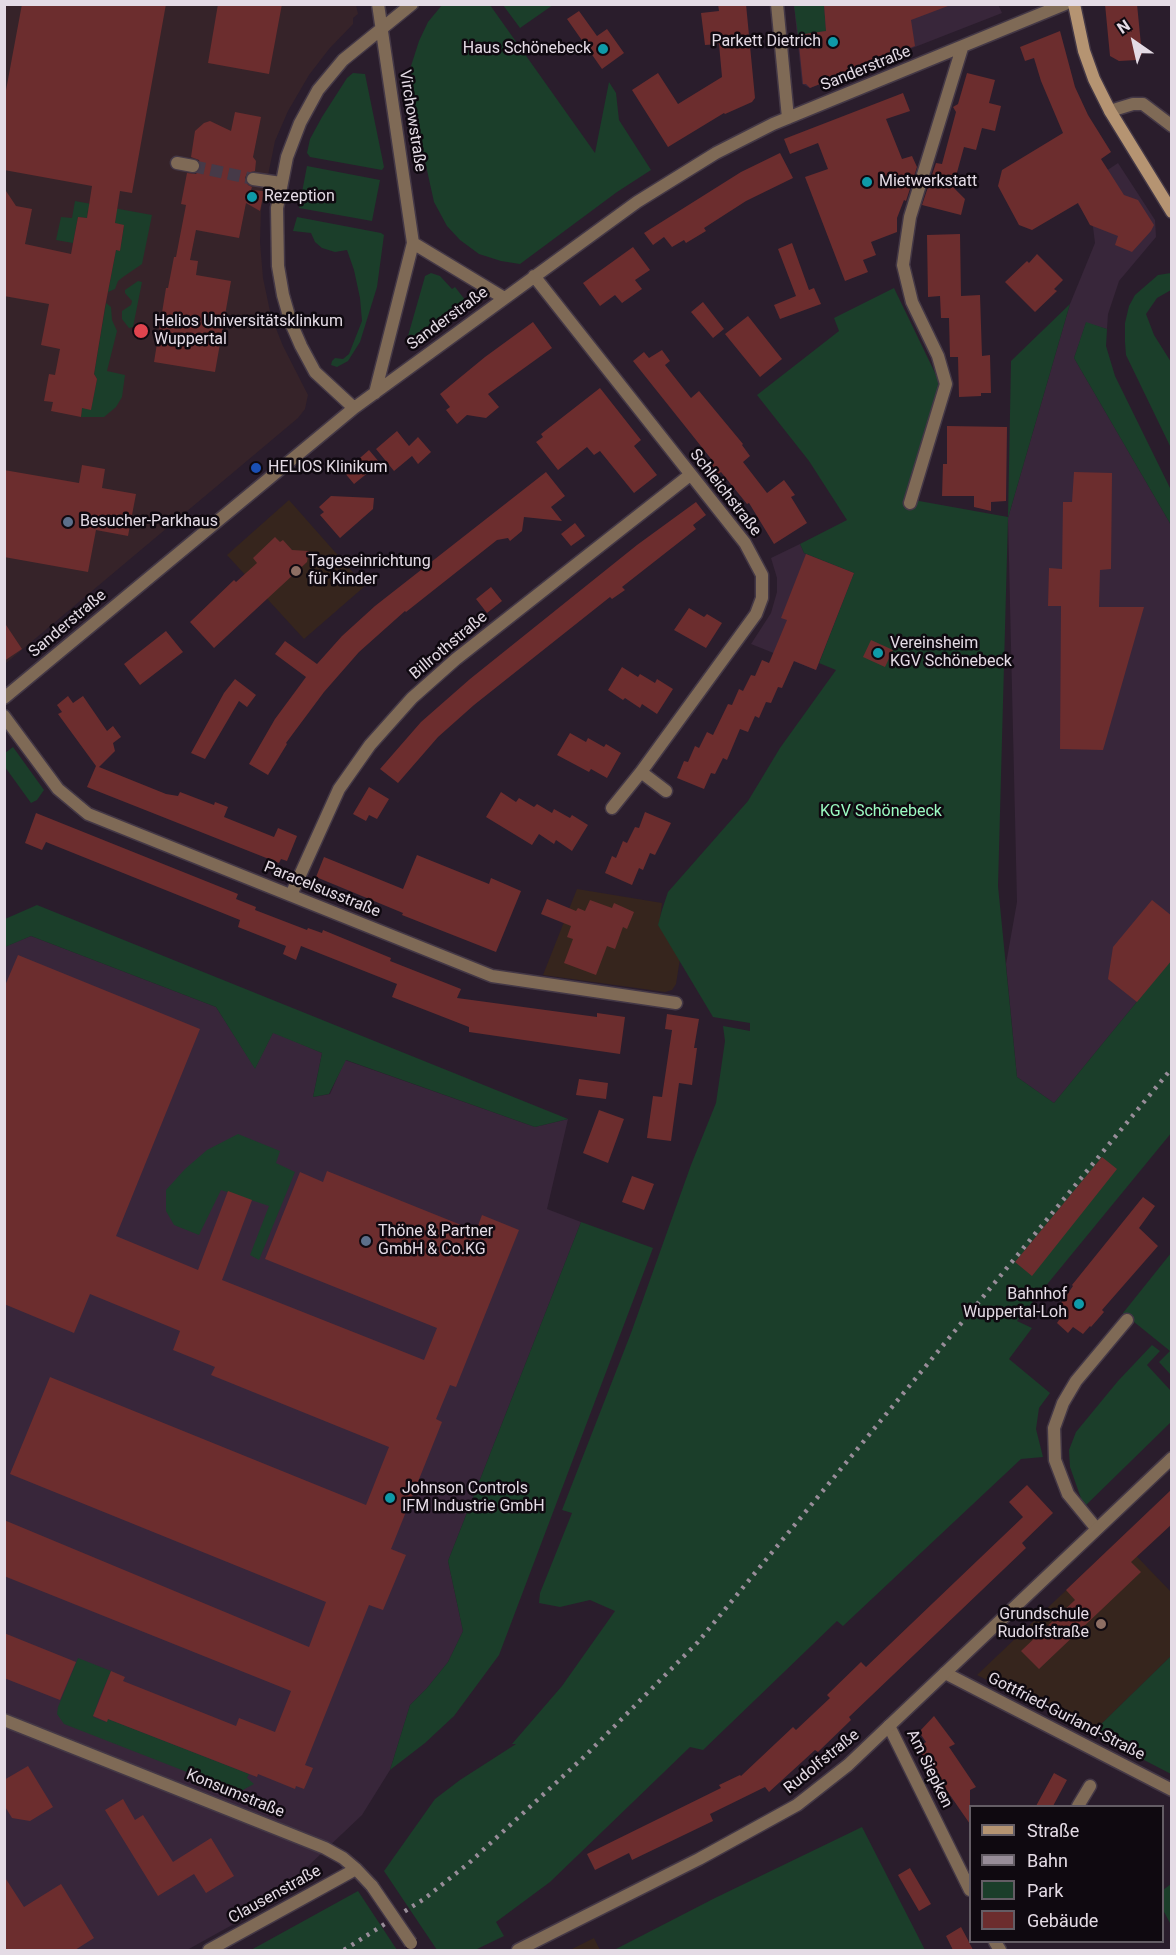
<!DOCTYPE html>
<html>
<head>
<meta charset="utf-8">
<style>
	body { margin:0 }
	#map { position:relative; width:1176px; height:1955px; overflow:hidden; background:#2a1d2c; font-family:Roboto,sans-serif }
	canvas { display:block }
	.frame { position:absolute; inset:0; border:6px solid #e4dbe5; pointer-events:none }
	.legend { position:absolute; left:969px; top:1805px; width:195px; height:138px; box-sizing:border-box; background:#0f0910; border:2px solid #645d65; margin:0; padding:8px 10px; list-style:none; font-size:18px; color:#e4dbe5 }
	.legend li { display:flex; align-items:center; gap:12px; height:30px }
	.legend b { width:30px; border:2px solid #645d65 }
	.north { position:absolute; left:1104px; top:12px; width:60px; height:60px; -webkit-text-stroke:4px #0f0910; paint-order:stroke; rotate:326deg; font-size:16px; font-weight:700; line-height:24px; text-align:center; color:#e4dbe5 }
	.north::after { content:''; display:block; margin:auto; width:21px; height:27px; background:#e4dbe5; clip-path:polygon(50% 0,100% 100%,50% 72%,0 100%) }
</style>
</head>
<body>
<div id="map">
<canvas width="1176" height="1955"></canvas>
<div class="frame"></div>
<ul class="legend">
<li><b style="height:8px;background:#b59472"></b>Straße</li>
<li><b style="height:8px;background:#988d99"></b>Bahn</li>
<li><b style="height:16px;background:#1b3e2a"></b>Park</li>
<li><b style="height:16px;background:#6c2d2e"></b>Gebäude</li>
</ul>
<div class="north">N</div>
</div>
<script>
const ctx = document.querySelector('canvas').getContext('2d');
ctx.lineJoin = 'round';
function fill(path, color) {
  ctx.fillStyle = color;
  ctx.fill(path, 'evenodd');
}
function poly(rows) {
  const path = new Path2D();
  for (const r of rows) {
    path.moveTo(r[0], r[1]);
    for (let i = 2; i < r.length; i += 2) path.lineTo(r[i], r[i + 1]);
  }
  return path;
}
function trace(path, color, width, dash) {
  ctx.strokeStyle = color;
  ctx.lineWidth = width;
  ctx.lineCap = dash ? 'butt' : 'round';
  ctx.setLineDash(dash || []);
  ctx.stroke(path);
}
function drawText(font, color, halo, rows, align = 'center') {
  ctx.font = font + ' Roboto,sans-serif';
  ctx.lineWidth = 5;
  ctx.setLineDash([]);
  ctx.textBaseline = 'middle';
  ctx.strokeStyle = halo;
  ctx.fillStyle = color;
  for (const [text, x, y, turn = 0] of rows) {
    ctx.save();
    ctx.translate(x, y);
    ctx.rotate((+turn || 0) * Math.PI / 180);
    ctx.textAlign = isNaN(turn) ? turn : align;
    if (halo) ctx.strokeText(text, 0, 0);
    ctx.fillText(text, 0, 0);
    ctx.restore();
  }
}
fill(poly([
	[998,4,1002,13,810,88,802,84,794,5],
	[1118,163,1155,220,1156,237,1119,281,1108,314,1107,329,1086,323,1074,358,1171,525,1171,960,1054,1103,1017,1077,1006,964,1017,902,1008,518,1070,304,1095,243,1093,227,1078,204,1091,181],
	[800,544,804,553,854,573,816,670,751,644,771,613,777,592,777,578,771,558],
	[31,936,216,1007,255,1068,273,1032,322,1053,313,1097,330,1094,345,1060,535,1127,568,1119,547,1209,581,1222,448,1561,463,1631,448,1662,427,1688,410,1705,390,1770,362,1815,305,1869,304,1881,297,1889,187,1950,5,1950,4,947]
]), '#38263a');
fill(poly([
	[289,500,365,586,304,639,227,555],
	[577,889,662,903,660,919,680,959,676,984,672,990,665,992,543,975],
	[1120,1539,1171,1592,1171,1656,1092,1733,977,1675],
	[594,1938,600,1950,570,1950]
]), '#36251d');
fill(poly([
	[5,5,356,5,358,14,353,18,353,24,329,49,309,75,288,111,275,141,261,210,260,242,263,278,271,316,283,346,308,395,305,409,298,418,5,664]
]), '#362329');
fill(poly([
	[442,5,490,5,595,153,609,82,616,93,619,120,651,170,617,192,520,264,501,261,479,254,460,240,447,226,434,202,410,93,411,66,419,41,428,22],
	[503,5,553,5,520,28],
	[794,5,824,5,826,31,798,35],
	[353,73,365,74,384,167,382,170,310,157,307,153,310,139,322,117,347,78],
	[307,166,380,180,372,221,299,208],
	[75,201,152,215,142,264,123,277,118,281,115,289,108,292,116,250,120,251,124,226,115,223,116,214,88,210,87,218,78,217,73,243,56,240,61,217,72,218],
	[297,217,381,233,384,235,377,287,360,342,348,361,337,367,331,365,332,361,335,358,343,359,349,354,362,321,360,298,354,270,347,250,335,252,322,248,315,242,311,233,293,231],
	[431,273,440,276,452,289,455,287,466,301,417,339,410,342,408,336,424,280,425,276],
	[1171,273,1171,290,1157,298,1146,314,1154,335,1171,362,1171,448,1126,355,1125,342,1125,323,1129,306,1135,295,1158,275],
	[138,281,142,282,133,327,129,328,122,319,122,311,131,305,132,301,125,293,125,290],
	[894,288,938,379,938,394,908,499,1008,517,1011,361,1070,304,1008,518,998,886,1017,1077,1054,1103,1171,960,1172,1132,1017,1321,1032,1328,1009,1359,1050,1393,1039,1408,1036,1429,1043,1457,1021,1459,843,1626,837,1621,703,1750,690,1747,550,1882,496,1922,504,1936,475,1950,437,1950,384,1871,435,1799,460,1780,516,1744,512,1744,562,1686,615,1611,590,1600,560,1607,539,1603,540,1593,572,1513,562,1510,631,1333,691,1165,716,1103,725,1041,723,1026,750,1031,750,1023,713,1017,658,925,662,910,668,892,748,801,780,748,836,670,819,663,854,573,804,553,800,544,847,520,809,461,757,395,839,331,834,318],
	[106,303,111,307,112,320,117,331,107,371,125,375,122,397,116,407,104,417,81,417,82,408,91,409,97,379,94,374],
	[1086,322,1107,329,1106,346,1115,376,1171,490,1171,525,1074,358],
	[13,747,44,790,37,800,31,803,5,767,5,753],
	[37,905,568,1119,535,1127,346,1060,329,1094,313,1097,322,1053,273,1033,255,1069,216,1007,31,936,5,947,5,919],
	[238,1134,280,1151,276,1163,295,1172,259,1260,250,1255,269,1206,221,1190,199,1235,174,1225,166,1211,166,1190,185,1169,207,1150],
	[581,1222,653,1248,499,1655,454,1716,425,1743,390,1770,410,1705,427,1688,448,1662,463,1631,448,1561],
	[1171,1253,1170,1367,1171,1375,1159,1362,1170,1351,1123,1313],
	[1152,1345,1160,1351,1147,1365,1171,1391,1171,1422,1084,1507,1070,1467,1069,1450,1076,1432,1118,1381],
	[1171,1656,1171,1774,1092,1733],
	[78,1658,111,1671,99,1699,93,1717,106,1722,108,1719,249,1774,247,1778,254,1784,241,1791,233,1790,64,1724,57,1714,58,1707],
	[862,1827,925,1950,614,1950,715,1898],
	[1171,1884,1171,1925,1162,1908,1163,1890],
	[358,1891,397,1950,251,1950]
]), '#1b3e2a');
fill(poly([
	[22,4,166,4,132,193,120,191,115,223,124,225,120,251,116,250,105,307,94,374,97,379,91,410,82,408,81,417,51,411,53,402,44,401,49,374,55,375,60,349,41,345,49,304,4,296,4,188,16,206,32,209,25,244,71,254,78,217,87,218,92,186,4,170,4,101],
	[218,4,282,4,269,74,208,63],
	[718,4,746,4,755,98,752,102,725,114,724,113,668,147,632,90,658,73,678,104,722,77,719,44,705,45,701,13,719,11],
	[824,4,948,4,948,6,911,20,915,46,810,88,806,84,803,84,798,35,826,31],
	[1105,4,1137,4,1142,55,1137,55,1137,60,1119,61,1110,56],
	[579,11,597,36,607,29,624,53,602,69,567,19],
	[1060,31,1075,87,1088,115,1111,152,1101,159,1124,195,1138,200,1154,225,1151,231,1132,252,1115,245,1118,236,1090,225,1078,203,1032,230,1019,225,998,186,1002,170,1063,133,1041,81,1034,58,1025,61,1020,47],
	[967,73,995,80,989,103,1001,106,995,131,982,128,976,150,964,147,953,187,965,199,961,215,922,205,936,163,942,164,956,112,953,107,958,104],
	[903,93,910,111,886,119,902,159,912,156,917,167,906,201,904,200,897,218,897,232,871,242,876,255,863,260,868,272,845,281,805,177,828,169,818,143,790,154,784,139],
	[235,112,261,117,253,157,256,161,255,171,247,173,245,178,248,185,252,187,251,190,264,191,260,211,246,203,239,238,196,230,190,260,198,261,196,275,231,281,215,372,154,362,166,288,168,288,174,257,176,257,186,205,181,204,187,173,196,174,201,167,199,160,191,157,195,131,204,123,210,121,231,131],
	[780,153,793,178,746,201,704,228,706,231,686,243,684,240,672,247,664,237,653,245,644,233,741,172],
	[960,234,961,296,980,295,982,356,990,355,991,393,981,393,981,396,959,397,958,357,950,357,949,318,941,318,940,296,928,297,927,235],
	[792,243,809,290,814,288,821,304,780,319,774,305,796,296,778,249],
	[633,247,650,270,635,280,642,289,622,303,615,295,600,306,583,283],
	[1037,254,1063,280,1054,289,1057,291,1035,312,1005,282,1027,261,1029,263],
	[703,302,724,329,713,338,691,312],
	[748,316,782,359,760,377,725,334],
	[533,322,552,348,488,394,499,407,486,418,467,415,457,424,446,410,450,407,440,394,485,357],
	[662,350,670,361,665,365,691,398,699,391,743,444,742,445,750,456,743,462,767,493,784,480,795,495,791,497,807,523,774,544,749,503,747,504,721,472,718,474,708,463,712,460,633,361,644,352,649,358],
	[600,388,641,440,634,446,657,475,634,493,600,451,594,455,587,447,558,470,536,442,543,437,541,434],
	[947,426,1007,427,1006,501,991,502,991,511,974,507,974,496,942,496,943,464,947,464],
	[397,431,409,446,418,437,431,452,418,464,412,456,394,471,376,449],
	[369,450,380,463,354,484,344,472],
	[82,465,105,469,102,488,136,494,128,536,96,530,88,572,4,557,4,470,79,483],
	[546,472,565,496,551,507,562,521,524,517,522,531,510,541,508,538,497,540,406,612,405,611,359,652,324,692,286,743,287,744,268,775,249,764,275,719,306,677,275,654,285,641,317,664,342,636,375,606],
	[1074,472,1112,473,1111,569,1100,570,1099,607,1144,607,1103,750,1060,749,1061,606,1048,606,1049,568,1062,569,1063,502,1072,502],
	[331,496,374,498,373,509,340,538,320,515,324,512,319,507],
	[696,502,706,515,693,525,696,529,622,587,625,590,612,599,610,597,474,705,438,737,398,783,380,769,421,722,470,679,637,545],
	[575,523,585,536,571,546,561,534],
	[275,537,280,542,283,540,292,550,309,551,307,562,214,648,190,622,234,580,236,582,257,563,253,558],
	[806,554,854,573,816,670,794,661,782,688,778,687,771,703,766,702,759,718,755,716,748,732,740,729,727,760,723,758,715,774,711,773,704,789,677,778,684,761,688,762,695,746,699,748,707,732,713,735,728,704,732,705,739,689,743,691,751,675,755,676,762,660,769,663,787,620,781,618],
	[491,587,502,601,487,613,476,599],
	[689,608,704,617,707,614,722,623,706,648,674,630],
	[4,622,22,649,4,661],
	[166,631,183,652,140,685,124,664],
	[871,640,893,650,885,667,863,657],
	[622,667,638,677,640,674,655,683,657,679,673,689,657,714,642,704,640,708,625,698,623,700,608,690],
	[235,679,256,695,247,707,239,701,205,759,191,753,224,693],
	[68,696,73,703,83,696,107,731,113,726,121,737,113,743,115,751,99,767,166,794,178,796,180,792,214,805,215,802,228,807,224,817,274,837,278,828,297,836,287,861,281,859,279,863,87,787,96,766,58,714,62,712,57,705],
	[570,733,586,742,588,738,604,747,606,744,621,753,607,778,591,769,589,772,557,755],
	[369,787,389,799,377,819,369,815,366,821,353,814],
	[501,792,516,802,519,798,534,807,537,804,552,813,554,809,570,818,572,815,588,825,572,851,556,840,554,844,539,834,532,845,486,817],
	[645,812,671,823,655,855,650,853,643,870,639,868,632,885,605,873,612,856,616,858,623,841,627,843,635,827,639,828],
	[36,813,238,894,236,899,256,907,255,910,307,930,308,928,322,933,323,930,391,958,390,961,461,989,457,998,597,1017,597,1013,625,1017,620,1054,469,1032,469,1027,392,997,397,984,301,946,296,960,283,954,286,946,238,927,240,920,46,842,42,850,25,843],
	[417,855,489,884,491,878,521,891,496,952,402,915,403,913,316,877,324,857,403,889],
	[547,899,576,911,578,908,585,911,590,900,612,908,614,903,634,912,627,929,623,927,615,949,607,946,596,975,564,963,573,939,567,937,571,926,541,914],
	[1152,900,1172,916,1172,960,1137,1002,1108,979,1113,947],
	[18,955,200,1029,116,1236,198,1270,228,1191,252,1200,222,1280,424,1360,437,1328,265,1259,300,1172,323,1182,327,1171,476,1231,482,1215,519,1230,456,1387,450,1385,436,1419,442,1422,391,1549,406,1555,383,1610,369,1605,305,1765,313,1768,304,1789,296,1786,295,1789,258,1774,257,1777,108,1719,107,1722,93,1716,111,1671,125,1677,123,1681,236,1726,239,1718,275,1732,291,1691,4,1576,4,1520,309,1647,326,1602,10,1474,50,1377,366,1505,389,1447,211,1375,215,1367,173,1350,180,1331,90,1294,74,1333,4,1304,4,988],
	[667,1014,699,1019,694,1048,697,1048,692,1085,679,1083,671,1141,647,1138,653,1096,662,1097,672,1030,665,1029],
	[579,1079,608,1083,606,1099,576,1095],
	[599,1110,624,1119,608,1163,583,1153],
	[1102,1157,1117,1169,1032,1276,1015,1262],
	[632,1176,654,1184,644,1210,622,1202],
	[1143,1197,1155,1206,1139,1228,1158,1246,1102,1310,1104,1312,1091,1327,1090,1326,1083,1334,1073,1327,1068,1333,1057,1323,1061,1317,1055,1312,1073,1286,1072,1285],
	[1027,1485,1053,1513,1022,1543,1026,1548,849,1717,851,1720,818,1752,815,1750,769,1792,765,1787,710,1814,713,1821,632,1860,629,1853,595,1870,587,1854,721,1788,719,1785,740,1775,741,1776,793,1727,796,1730,830,1698,827,1695,861,1662,866,1667,1023,1517,1009,1502],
	[1172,1489,1172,1524,1131,1562,1141,1572,1039,1669,1021,1651,1075,1600,1066,1590],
	[4,1633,76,1662,60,1700,4,1678],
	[934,1716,955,1744,949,1747,976,1787,970,1790,970,1824,918,1749,926,1742,919,1732],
	[28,1766,53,1807,30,1821,12,1818,4,1805,4,1780],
	[1054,1773,1067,1780,1053,1806,1036,1806],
	[123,1799,135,1820,143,1815,173,1862,211,1838,234,1876,206,1893,194,1874,158,1896,105,1810],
	[910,1868,931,1904,919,1911,898,1875],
	[4,1876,24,1907,61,1884,94,1938,75,1950,4,1950],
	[961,1927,968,1940,973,1950,953,1950,946,1936]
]), '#6c2d2e');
trace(poly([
	[193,166,253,179]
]), '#463a48', 12, [12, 6]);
const pedestrian = poly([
	[177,163,193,166],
	[253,179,281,183]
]);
const minor = poly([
	[777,4,788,118],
	[1110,111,1133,104,1143,104,1172,126],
	[413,243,504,298],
	[534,276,745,543,762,575,762,598,756,614,641,772,612,808],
	[375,393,413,243,378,4],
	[354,408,315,372,301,346,291,323,283,295,278,266,277,208,287,157,300,123,318,90,343,60,412,4],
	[910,503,946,384,938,356,912,302,903,265,906,244,910,217,962,48],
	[4,698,354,408,637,202,716,153,773,124,1065,4],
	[4,716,58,789,88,814,492,976,676,1003],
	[641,772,666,791],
	[291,895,339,789,370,745,412,698,456,659,690,475],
	[1096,1528,1068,1494,1055,1460,1054,1428,1063,1403,1076,1381,1127,1320],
	[945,1673,1172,1790],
	[4,1720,325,1848,343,1858,356,1869,372,1886],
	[889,1726,970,1890],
	[1078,1806,1090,1786],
	[995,1942,1000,1950],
	[209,1950,356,1869]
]);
const tertiary = poly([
	[518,1950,699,1859,797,1805,848,1765,889,1726,1172,1458]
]);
const secondary = poly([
	[1074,4,1084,51,1094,79,1110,111,1172,212]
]);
trace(pedestrian, '#443846', 15);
trace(minor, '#443846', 15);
trace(tertiary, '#443846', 15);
trace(secondary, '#443846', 15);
trace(pedestrian, '#7f6a56', 12);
trace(minor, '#7f6a56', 12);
trace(tertiary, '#7f6a56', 12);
trace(secondary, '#b59472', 12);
trace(poly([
	[344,1950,424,1899,469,1863,585,1756,698,1642,1172,1068]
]), '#988d99', 4.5, [3, 6]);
const minorBridge = poly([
	[372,1886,411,1943]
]);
trace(minorBridge, '#443846', 15, []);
trace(minorBridge, '#7f6a56', 12);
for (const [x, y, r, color] of [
	[833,42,6,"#0f9aa8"],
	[603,49,6,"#0f9aa8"],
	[867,182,6,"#0f9aa8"],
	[252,197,6,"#0f9aa8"],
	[141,331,8,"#e0444e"],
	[256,468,6,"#1a4fb4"],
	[68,522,6,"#5c6f8a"],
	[296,571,6,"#8d6e63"],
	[878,653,6,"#0f9aa8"],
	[366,1241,6,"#5c6f8a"],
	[1079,1304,6,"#0f9aa8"],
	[390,1498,6,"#0f9aa8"],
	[1101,1624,6,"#8d6e63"]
]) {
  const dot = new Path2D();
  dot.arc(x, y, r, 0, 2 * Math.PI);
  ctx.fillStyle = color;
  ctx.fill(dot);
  trace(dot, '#0f0910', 2);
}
drawText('16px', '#e4dbe5', '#0f0910', [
	["Parkett Dietrich",821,42,"right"],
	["Haus Schönebeck",591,49,"right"],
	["Mietwerkstatt",879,182],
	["Rezeption",264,197],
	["Helios Universitätsklinkum",154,322],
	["Wuppertal",154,340],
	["HELIOS Klinikum",268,468],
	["Besucher-Parkhaus",80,522],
	["Tageseinrichtung",308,562],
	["für Kinder",308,580],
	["Vereinsheim",890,644],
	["KGV Schönebeck",890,662],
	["Thöne & Partner",378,1232],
	["GmbH & Co.KG",378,1250],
	["Bahnhof",1067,1295,"right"],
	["Wuppertal-Loh",1067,1313,"right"],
	["Johnson Controls",402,1489],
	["IFM Industrie GmbH",402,1507],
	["Grundschule",1089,1615,"right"],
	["Rudolfstraße",1089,1633,"right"]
], 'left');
drawText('16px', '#e4dbe5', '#0f0910', [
	["Sanderstraße",866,69,-22],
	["Virchowstraße",412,121,81],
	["Sanderstraße",448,319,-36],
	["Schleichstraße",725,493,52],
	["Sanderstraße",68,624,-40],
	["Billrothstraße",449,646,-40],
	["Paracelsusstraße",322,890,22],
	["Gottfried-Gurland-Straße",1066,1717,27],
	["Rudolfstraße",822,1762,-39],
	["Am Siepken",929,1769,64],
	["Konsumstraße",235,1794,22],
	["Clausenstraße",275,1895,-29]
]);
drawText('16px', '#9cfbc2', '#0f0910', [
	["KGV Schönebeck",881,812]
]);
</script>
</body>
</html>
